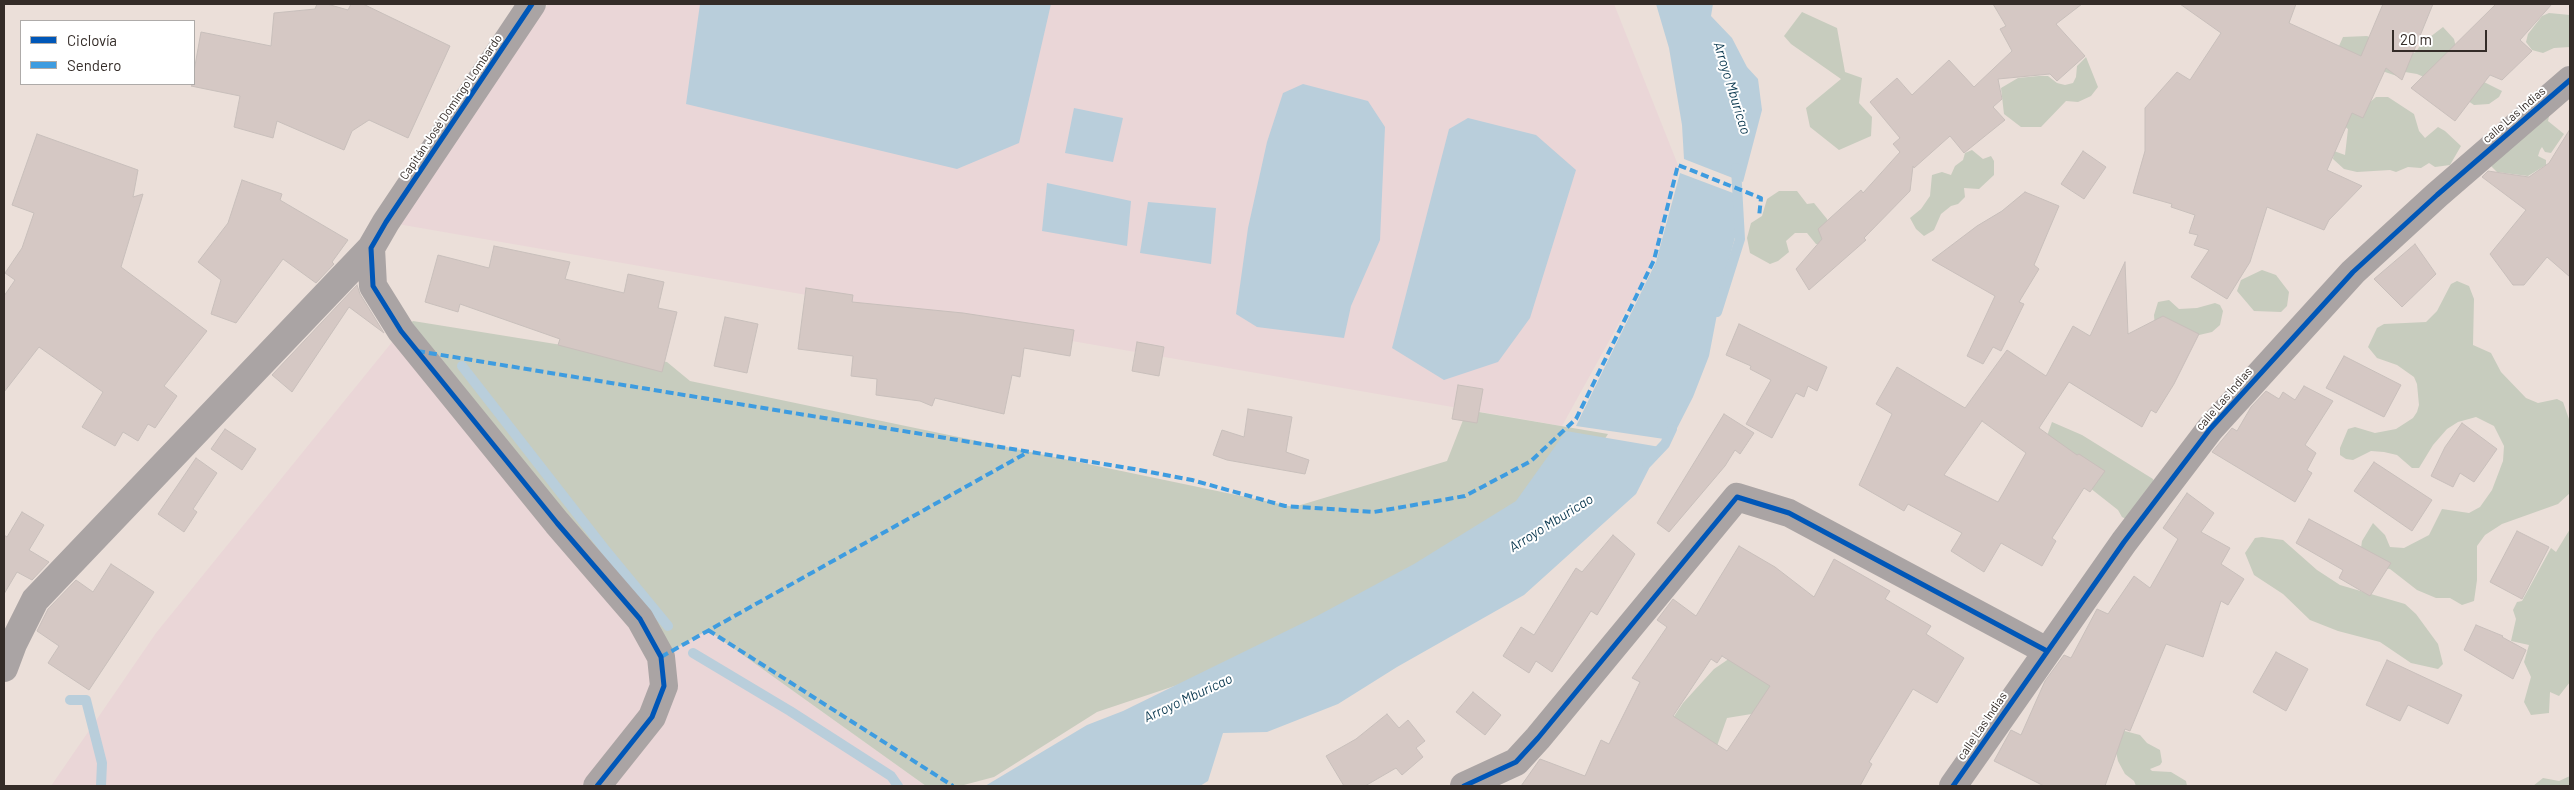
<!DOCTYPE html>
<html>
<head>
<meta charset="utf-8">
<style>
	body { margin:0 }
	#map { position:relative; width:2574px; height:790px; overflow:hidden; background:#ebdfd9; font-family:Barlow,sans-serif }
	canvas { display:block }
	.frame { position:absolute; inset:0; border:5px solid #342c28; pointer-events:none }
	.legend { position:absolute; left:20px; top:20px; width:175px; height:65px; box-sizing:border-box; background:#fff; border:1px solid #aeaba9; margin:0; padding:6px 9px; list-style:none; font-size:15px; color:#342c28 }
	.legend li { display:flex; align-items:center; gap:10px; height:25px }
	.legend b { width:25px; border:1px solid #aeaba9 }
	.scale { position:absolute; left:2392px; top:30px; width:95px; height:22px; box-sizing:border-box; border:2px solid #342c28; border-top:0; padding-left:6px; font-size:15px; line-height:18px; white-space:nowrap; color:#342c28; -webkit-text-stroke:4px #fff; paint-order:stroke }
</style>
</head>
<body>
<div id="map">
<canvas width="2574" height="790"></canvas>
<div class="frame"></div>
<ul class="legend">
<li><b style="height:6px;background:#0057b8"></b>Ciclovía</li>
<li><b style="height:6px;background:#3e9ce0"></b>Sendero</li>
</ul>
<div class="scale">20 m</div>
</div>
<script>
const ctx = document.querySelector('canvas').getContext('2d');
ctx.lineJoin = 'round';
function fill(path, color) {
  ctx.fillStyle = color;
  ctx.fill(path, 'evenodd');
}
function poly(rows) {
  const path = new Path2D();
  for (const r of rows) {
    path.moveTo(r[0], r[1]);
    for (let i = 2; i < r.length; i += 2) path.lineTo(r[i], r[i + 1]);
  }
  return path;
}
function trace(path, color, width, dash) {
  ctx.strokeStyle = color;
  ctx.lineWidth = width;
  ctx.lineCap = dash ? 'butt' : 'round';
  ctx.setLineDash(dash || []);
  ctx.stroke(path);
}
function drawText(font, color, halo, rows, align = 'center') {
  ctx.font = font + ' Barlow,sans-serif';
  ctx.lineWidth = 4;
  ctx.setLineDash([]);
  ctx.textBaseline = 'middle';
  ctx.strokeStyle = halo;
  ctx.fillStyle = color;
  for (const [text, x, y, turn = 0] of rows) {
    ctx.save();
    ctx.translate(x, y);
    ctx.rotate((+turn || 0) * Math.PI / 180);
    ctx.textAlign = isNaN(turn) ? turn : align;
    if (halo) ctx.strokeText(text, 0, 0);
    ctx.fillText(text, 0, 0);
    ctx.restore();
  }
}
fill(poly([
	[548,4,1614,4,1678,165,1654,260,1562,426,386,222],
	[401,331,708,630,926,786,51,786,156,633]
]), '#ead6d7');
fill(poly([
	[1802,12,1837,28,1845,72,1862,78,1859,103,1872,117,1871,136,1839,150,1810,127,1806,108,1841,79,1791,44,1784,36],
	[2549,13,2570,15,2570,47,2554,48,2543,53,2532,50,2526,42,2528,34,2542,16],
	[2443,27,2454,39,2458,56,2478,79,2502,91,2499,97,2489,104,2474,105,2449,88,2417,74,2405,72,2397,76,2346,59,2339,46,2343,37,2367,36,2394,47,2407,55,2416,52,2421,44],
	[2086,57,2098,87,2091,96,2078,102,2066,101,2041,127,2021,127,2004,114,2001,88,2018,78,2039,76,2048,76,2057,83,2065,85,2073,83,2076,77,2077,66],
	[2376,97,2388,97,2414,114,2419,131,2425,138,2438,127,2445,131,2461,146,2450,165,2435,167,2429,163,2421,168,2408,167,2396,172,2390,170,2357,172,2344,169,2333,159,2334,151,2345,155,2348,129,2336,120,2341,111,2357,113],
	[2550,112,2548,121,2564,134,2551,153,2545,152,2542,147,2540,150,2538,156,2546,160,2546,165,2528,176,2497,172,2491,166,2482,165],
	[1972,150,1983,159,1991,156,1994,161,1994,175,1979,189,1964,188,1965,197,1958,204,1951,206,1941,214,1934,230,1924,236,1916,229,1910,218,1921,209,1930,196,1932,175,1942,172,1951,175,1955,166,1963,160,1965,153],
	[1779,191,1797,191,1807,204,1814,203,1827,219,1834,241,1828,244,1816,244,1807,233,1795,233,1786,241,1789,252,1778,261,1770,264,1750,253,1747,238,1751,223,1762,216,1767,199],
	[2262,270,2276,275,2289,292,2287,306,2281,312,2254,311,2237,291,2241,280],
	[2457,281,2469,286,2474,299,2473,345,2491,353,2501,372,2526,398,2538,403,2557,399,2563,402,2570,422,2570,493,2558,504,2502,524,2485,535,2477,546,2477,580,2474,601,2462,605,2450,598,2436,598,2417,590,2390,569,2383,568,2361,548,2362,541,2373,523,2385,535,2390,547,2404,548,2429,535,2442,509,2469,513,2480,507,2492,490,2503,461,2504,446,2494,426,2476,417,2458,422,2447,429,2433,445,2419,468,2412,468,2397,455,2384,452,2371,451,2353,460,2346,459,2340,455,2340,448,2348,429,2355,427,2375,433,2396,429,2413,418,2417,412,2419,405,2417,384,2414,377,2397,365,2377,358,2368,347,2377,328,2384,324,2426,322,2437,311,2451,284],
	[2169,300,2179,309,2197,308,2215,303,2220,305,2223,311,2220,325,2212,332,2199,335,2155,328,2154,315,2158,302],
	[413,321,667,362,690,381,1294,507,1447,461,1467,410,1608,434,1583,473,1246,662,1097,712,994,777,960,786,926,786,708,630,661,657,401,331],
	[2052,422,2082,435,2153,479,2158,493,2128,520,2122,517,2118,510,2085,484,2044,444],
	[2570,529,2570,682,2559,696,2550,692,2549,713,2531,715,2524,702,2531,677,2524,662,2529,645,2511,641,2516,619,2513,610,2517,602,2522,601,2551,548,2556,552],
	[2262,537,2283,540,2317,570,2340,585,2405,604,2416,614,2438,644,2443,664,2438,669,2411,663,2380,642,2338,631,2310,620,2283,594,2254,575,2245,553,2255,538],
	[1786,652,1776,710,1727,718,1717,746,1717,763,1702,786,1639,786,1661,736,1683,703,1714,669,1736,654],
	[2117,729,2140,735,2147,743,2160,750,2162,762,2160,765,2150,769,2152,771,2171,772,2186,781,2187,786,2136,786,2134,781,2125,774,2118,761,2115,747],
	[2570,776,2570,786,2533,786,2543,778,2559,781]
]), '#c7ccbe');
fill(poly([
	[700,4,1051,4,1019,143,957,169,686,104],
	[1656,4,1713,4,1711,16,1732,38,1747,67,1758,79,1762,110,1743,182,1684,159,1682,125,1669,48],
	[1303,84,1368,101,1385,127,1380,240,1351,306,1344,338,1257,327,1236,314,1248,228,1267,142,1283,93],
	[1074,108,1123,118,1113,162,1065,153],
	[1468,118,1536,135,1576,170,1530,318,1498,362,1444,380,1392,348,1449,129],
	[1680,173,1741,196,1736,234,1724,278,1709,356,1693,397,1671,440,1576,426,1656,262],
	[1047,183,1131,201,1127,246,1042,231],
	[1148,202,1216,208,1211,264,1140,253],
	[1566,431,1660,447,1636,494,1524,595,1397,667,1338,704,1267,732,1223,733,1208,781,1200,786,985,786,1087,725,1123,711,1317,616,1414,564,1516,501]
]), '#b9cedb');
trace(poly([
	[1717,312,1740,239,1736,168],
	[462,366,607,552,668,626],
	[1647,463,1665,444,1672,429],
	[693,653,790,711,891,776,898,786],
	[70,700,86,700,102,763,101,786]
]), '#b9cedb', 10);
const building = poly([
	[317,4,327,4,348,10,351,4,363,4,450,46,408,138,369,120,352,131,344,150,277,121,273,138,234,127,240,96,191,86,194,84,194,71,201,32,271,46,274,13,315,9,317,4],
	[1993,4,2082,4,2056,24,2085,56,2057,81,2050,74,1998,79,2002,99,1993,107,2005,120,1964,153,1950,136,1914,168,1913,166,1910,191,1864,238,1866,240,1809,290,1796,269,1822,239,1818,229,1861,190,1863,193,1900,152,1893,144,1900,138,1870,102,1897,78,1912,95,1949,60,1974,87,2012,51,2000,29,2006,26,1993,4],
	[2180,4,2296,4,2289,23,2361,56,2383,4,2433,4,2402,80,2386,68,2363,118,2352,113,2327,170,2362,186,2329,220,2324,230,2267,207,2250,262,2227,299,2191,277,2209,250,2194,245,2198,235,2189,233,2195,215,2171,207,2172,204,2133,193,2145,151,2145,108,2177,72,2190,80,2221,33,2180,4],
	[2496,4,2552,4,2520,40,2532,51,2502,80,2490,75,2455,121,2411,88,2496,4],
	[2570,129,2570,277,2547,257,2524,285,2513,285,2490,254,2526,210,2482,177,2488,171,2529,177,2549,163,2570,129],
	[37,134,138,170,133,197,143,194,121,267,207,331,164,386,177,396,155,428,148,424,138,441,123,432,115,446,82,427,103,392,39,347,4,392,4,296,15,280,5,273,22,248,34,213,12,205,37,134],
	[2083,151,2106,167,2084,199,2061,184,2083,151],
	[242,180,282,194,280,200,348,240,332,262,334,264,316,283,283,259,236,323,211,314,221,280,198,262,228,223,242,180],
	[2025,192,2059,206,2034,265,2039,269,2019,302,2024,304,2001,351,1993,347,1983,364,1967,356,1995,296,1932,260,1977,226,2002,211,2025,192],
	[2415,244,2436,274,2402,307,2374,279,2415,244],
	[494,246,570,262,565,279,624,293,628,274,664,282,658,308,677,312,662,372,558,345,560,339,460,304,458,312,425,302,438,255,489,268,494,246],
	[2125,262,2128,334,2163,316,2199,334,2174,384,2156,413,2151,410,2142,427,2069,382,2039,428,2077,455,2079,454,2105,471,2090,492,2084,488,2052,538,2056,541,2042,566,2001,543,1984,572,1951,551,1962,533,1908,504,1904,511,1859,485,1892,414,1876,404,1897,367,1965,408,2007,350,2046,376,2073,326,2090,336,2125,262],
	[1982,421,2026,453,1998,502,1944,475,1982,421],
	[357,285,360,294,384,333,349,307,292,392,272,375,357,285],
	[806,288,853,295,852,302,963,313,1074,330,1070,356,1024,348,1020,377,1012,375,1004,414,935,398,932,406,920,401,876,395,877,379,851,376,853,356,798,349,806,288],
	[725,317,758,324,747,373,714,366,725,317],
	[1739,324,1827,367,1817,391,1808,386,1804,397,1796,393,1772,438,1746,424,1771,380,1750,369,1751,366,1726,355,1739,324],
	[1137,342,1164,347,1159,376,1132,371,1137,342],
	[2344,356,2401,385,2384,417,2326,388,2344,356],
	[1458,385,1483,389,1477,423,1452,419,1458,385],
	[2304,386,2333,401,2305,445,2316,453,2307,470,2312,473,2295,502,2212,452,2232,428,2237,431,2251,407,2266,391,2279,399,2283,392,2295,400,2304,386],
	[1248,409,1292,417,1286,452,1309,460,1305,474,1227,460,1213,455,1222,430,1244,437,1248,409],
	[1724,414,1754,433,1740,454,1735,450,1725,466,1669,532,1657,523,1724,414],
	[2462,423,2497,449,2474,482,2460,473,2453,487,2431,476,2445,447,2462,423],
	[225,429,256,449,242,470,211,449,225,429],
	[196,458,217,473,193,509,197,512,184,532,158,514,196,458],
	[2374,462,2432,500,2412,531,2354,491,2374,462],
	[2187,493,2214,513,2201,532,2230,548,2221,564,2244,579,2228,605,2221,601,2203,657,2166,644,2130,731,2125,729,2105,786,2044,786,1994,761,2011,730,2021,735,2045,681,2064,655,2071,658,2097,609,2108,614,2134,576,2150,588,2178,539,2163,528,2187,493],
	[22,512,44,525,29,550,49,562,32,580,17,572,4,594,4,535,7,537,22,512],
	[2309,519,2391,563,2370,596,2339,578,2343,570,2296,543,2309,519],
	[2517,531,2549,547,2522,599,2490,582,2517,531],
	[1613,535,1635,554,1597,615,1591,611,1552,672,1536,661,1529,673,1503,656,1521,627,1534,635,1576,568,1582,572,1613,535],
	[1739,546,1775,567,1814,597,1834,559,1890,591,1885,599,1931,626,1926,634,1964,658,1937,703,1913,689,1869,762,1872,764,1860,786,1521,786,1540,759,1585,776,1601,740,1609,744,1640,682,1632,678,1667,627,1657,620,1673,599,1696,616,1739,546],
	[1722,656,1770,686,1727,751,1673,716,1711,659,1717,663,1722,656],
	[111,564,154,592,89,690,48,663,59,646,37,631,48,609,76,580,93,592,111,564],
	[2476,625,2503,636,2502,637,2526,650,2513,679,2464,650,2476,625],
	[2276,652,2308,669,2286,711,2253,692,2276,652],
	[2387,660,2462,695,2448,724,2408,705,2400,721,2366,705,2387,660],
	[1473,692,1501,715,1485,735,1456,712,1473,692],
	[1387,714,1399,728,1408,720,1425,741,1416,748,1423,757,1402,775,1396,768,1365,786,1344,786,1326,756,1356,739,1387,714]
]);
fill(building, '#d5c8c4');
trace(building, '#c8bfbb', 1);
trace(poly([
	[532,4,386,222,371,248,373,286,401,331,557,523,640,619,661,657,664,686,652,717,597,786],
	[4,668,13,644,35,600,371,248],
	[1464,786,1516,762,1538,738,1737,497,1789,513,2047,651],
	[1953,786,2124,542,2210,429,2353,272,2437,195,2570,80]
]), '#aaa4a4', 28);
trace(poly([
	[417,351,1134,469,1192,480,1285,506,1374,512,1465,496,1531,461,1576,419,1654,260,1678,165,1761,198,1759,217],
	[708,630,953,786],
	[661,657,1028,452]
]), '#3e9ce0', 4, [8, 4]);
trace(poly([
	[532,4,386,222,371,248,373,286,401,331,557,523,640,619,661,657,664,686,652,717,597,786],
	[1464,786,1516,762,1538,738,1737,497,1789,513,2047,651],
	[1953,786,2124,542,2210,429,2353,272,2437,195,2570,80]
]), '#0057b8', 5);
drawText('12px', '#342c28', '#fff', [
	["Capitán José Domingo Lombardo",451,107,-56],
	["calle Las Indias",2514,115,-41],
	["calle Las Indias",2224,399,-49],
	["calle Las Indias",1982,726,-56]
]);
drawText('italic 14px', '#0c3a51', '#fff', [
	["Arroyo Mburicao",1732,88,73],
	["Arroyo Mburicao",1551,523,-32],
	["Arroyo Mburicao",1188,698,-25]
]);
</script>
</body>
</html>
